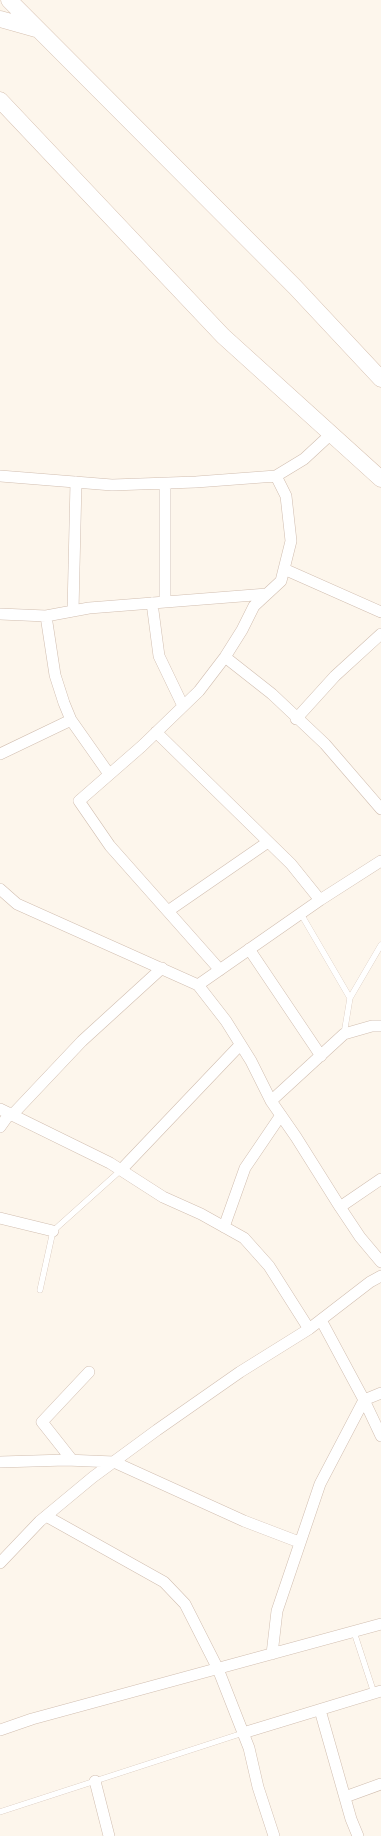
<!DOCTYPE html>
<html>
<head>
<meta charset="utf-8">
<style>
	body { margin:0 }
	canvas { display:block; background:#fdf6ec }
</style>
</head>
<body>
<canvas width="381" height="1836"></canvas>
<script>
const ctx = document.querySelector('canvas').getContext('2d');
ctx.lineJoin = 'round';
function poly(rows) {
  const path = new Path2D();
  for (const r of rows) {
    path.moveTo(r[0], r[1]);
    for (let i = 2; i < r.length; i += 2) path.lineTo(r[i], r[i + 1]);
  }
  return path;
}
function trace(path, color, width, dash) {
  ctx.strokeStyle = color;
  ctx.lineWidth = width;
  ctx.lineCap = dash ? 'butt' : 'round';
  ctx.setLineDash(dash || []);
  ctx.stroke(path);
}
const service = poly([
	[301,914,350,998],
	[344,1034,350,998,381,945],
	[40,1290,53,1231,121,1170],
	[354,1632,374,1693],
	[0,1812,243,1733]
]);
const minor = poly([
	[0,476,112,485,196,482,276,476,304,459,331,434],
	[165,484,165,602],
	[284,569,381,612],
	[152,603,159,656,183,706],
	[73,611,76,482],
	[0,614,46,616,89,608,267,594],
	[46,616,55,675,64,703,71,720,109,774],
	[225,657,272,694,325,744,381,809],
	[296,719,335,676,381,634],
	[156,732,291,864,320,900],
	[0,754,71,720],
	[0,889,17,904,198,985,226,1021,251,1061,271,1101,296,1137,340,1207,360,1237,381,1262],
	[168,911,268,842],
	[249,949,321,1056],
	[220,970,110,846,79,801,142,746,199,691,225,657,242,630,254,606,281,581,291,541,286,496,276,476],
	[198,985,320,900,381,861],
	[271,1101,344,1034,372,1026,381,1026],
	[0,1109,110,1163,163,1197,201,1214,244,1238,269,1266,309,1329],
	[13,1114,82,1041,162,968],
	[0,1127,10,1113],
	[121,1170,240,1045],
	[340,1207,381,1179],
	[0,1218,53,1231],
	[224,1227,245,1168,281,1115],
	[321,1320,364,1400,381,1436],
	[72,1460,42,1422,89,1372],
	[0,1462,66,1460,114,1462,244,1521,299,1542],
	[46,1516,164,1582,185,1604,218,1669,249,1748,258,1787,274,1836],
	[0,1563,40,1521,93,1477,157,1430,240,1372,309,1329,370,1282,381,1276],
	[272,1654,277,1611,320,1484,364,1400,381,1393],
	[320,1710,351,1819,358,1836],
	[0,1730,32,1719,381,1624],
	[243,1733,381,1691],
	[95,1781,109,1836],
	[345,1797,381,1784]
]);
const secondary = poly([
	[9,0,295,287,381,379],
	[0,19,36,29],
	[0,100,223,336,381,479]
]);
trace(service, '#d1beb0', 6);
trace(minor, '#d1beb0', 12);
trace(secondary, '#d6c0b0', 17);
trace(service, '#fff', 5.5);
trace(minor, '#fff', 11);
trace(secondary, '#fff', 16);
</script>
</body>
</html>
